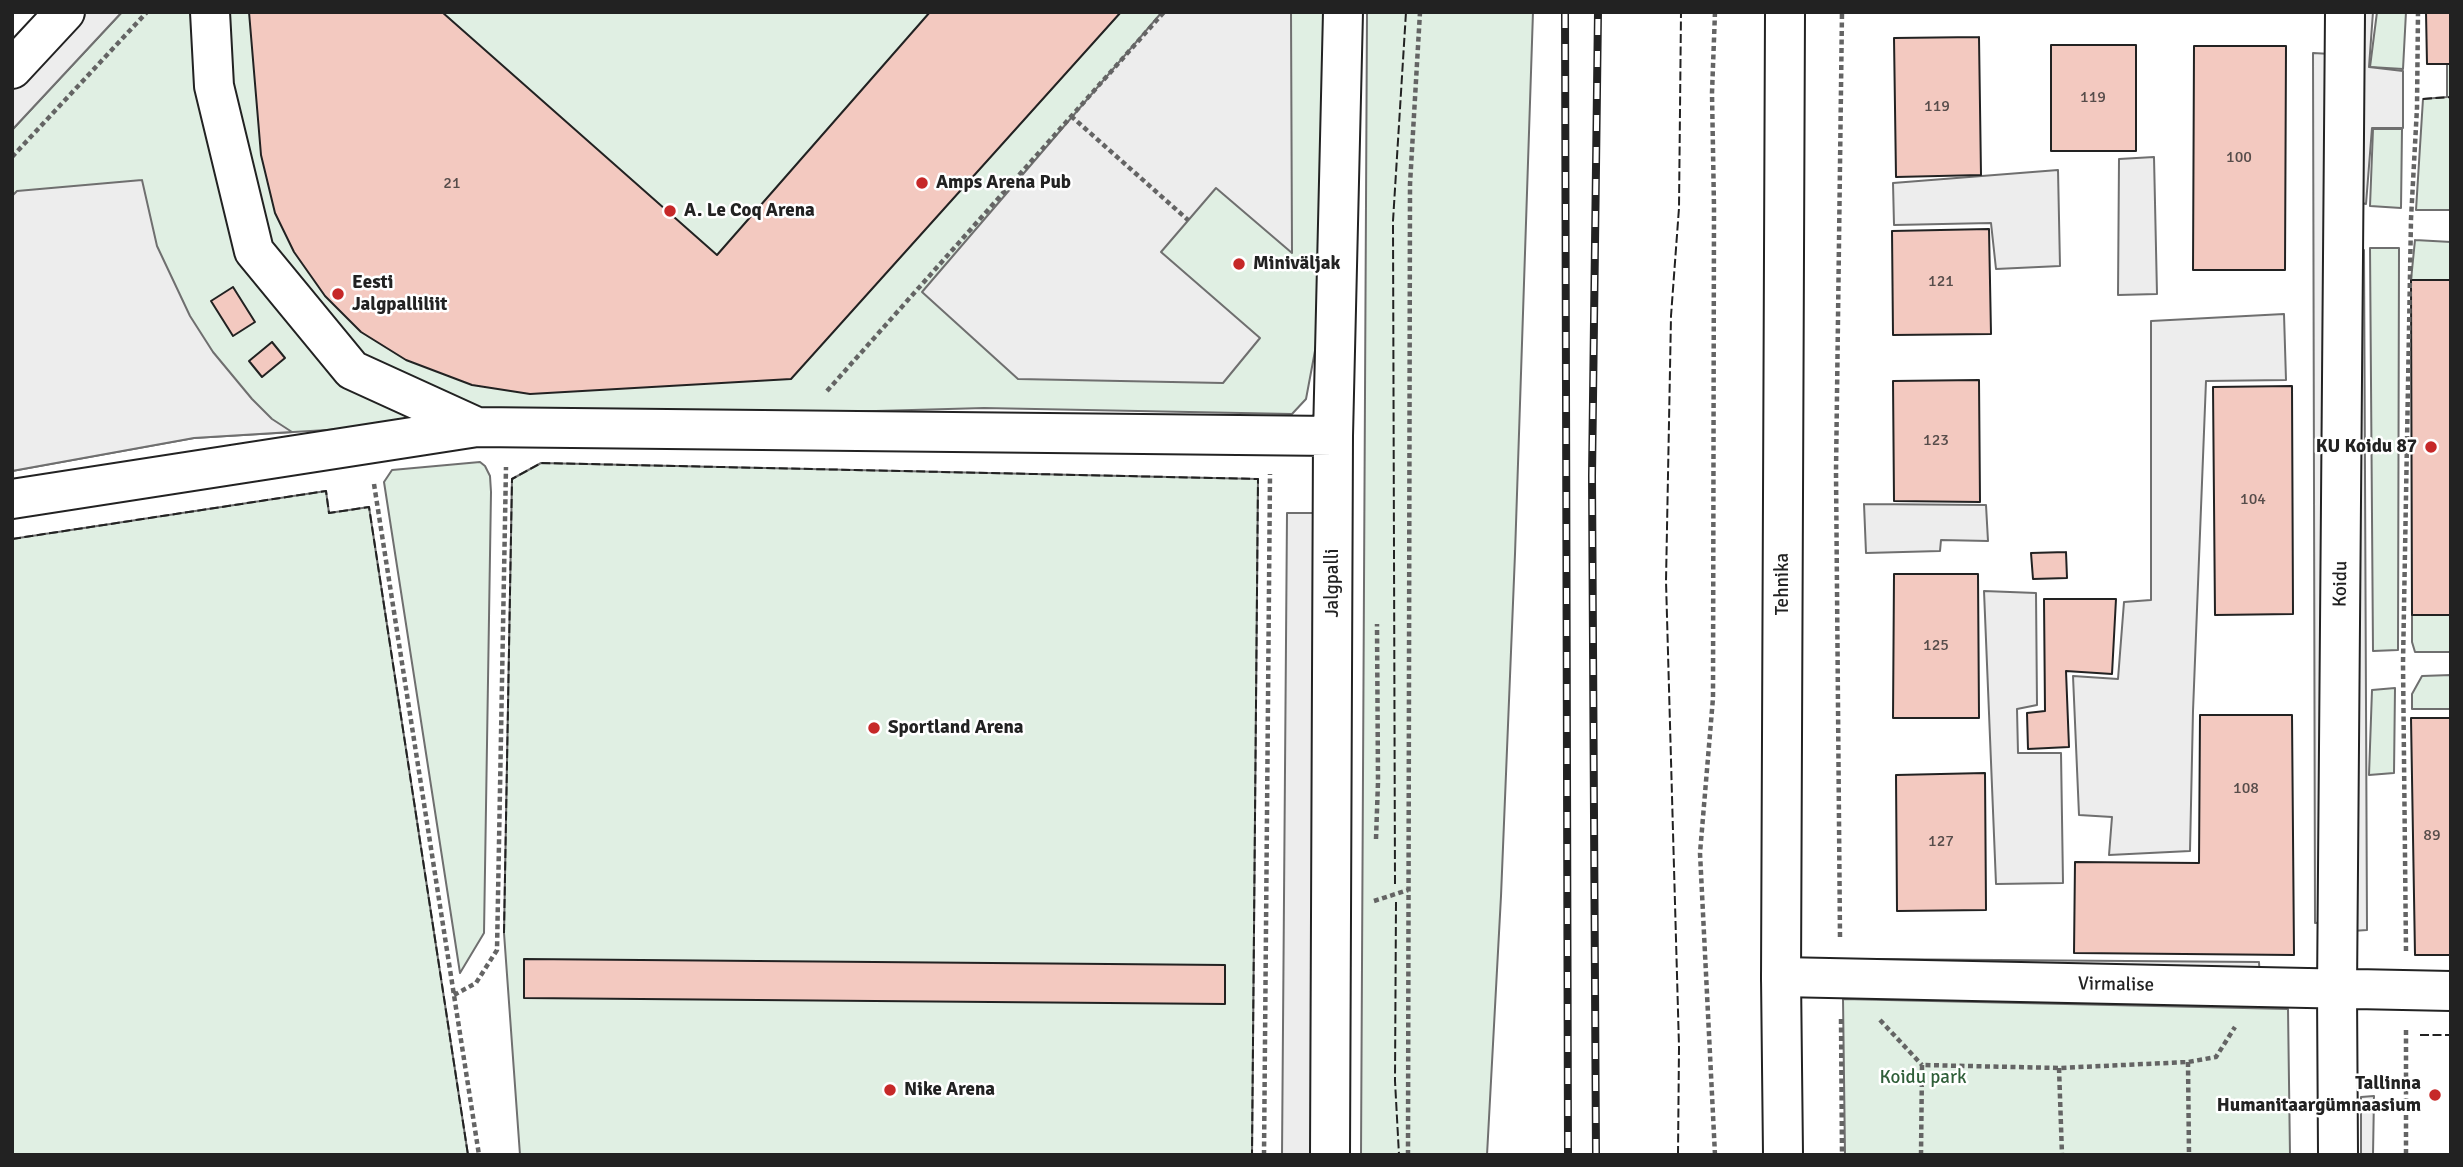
<!DOCTYPE html>
<html>
<head>
<meta charset="utf-8">
<style>
	body { margin:0 }
	#map { position:relative; width:2463px; height:1167px; overflow:hidden; background:#fff; font-family:Signika,sans-serif }
	canvas { display:block }
	.frame { position:absolute; inset:0; border:14px solid #222; pointer-events:none }
</style>
</head>
<body>
<div id="map">
<canvas width="2463" height="1167"></canvas>
<div class="frame"></div>
</div>
<script>
const ctx = document.querySelector('canvas').getContext('2d');
ctx.lineJoin = 'round';
function fill(path, color) {
  ctx.fillStyle = color;
  ctx.fill(path, 'evenodd');
}
function poly(rows) {
  const path = new Path2D();
  for (const r of rows) {
    path.moveTo(r[0], r[1]);
    for (let i = 2; i < r.length; i += 2) path.lineTo(r[i], r[i + 1]);
  }
  return path;
}
function trace(path, color, width, dash) {
  ctx.strokeStyle = color;
  ctx.lineWidth = width;
  ctx.lineCap = dash ? 'butt' : 'round';
  ctx.setLineDash(dash || []);
  ctx.stroke(path);
}
function drawText(font, color, halo, rows, align = 'center') {
  ctx.font = font + ' Signika,sans-serif';
  ctx.lineWidth = 5;
  ctx.setLineDash([]);
  ctx.textBaseline = 'middle';
  ctx.strokeStyle = halo;
  ctx.fillStyle = color;
  for (const [text, x, y, turn = 0] of rows) {
    ctx.save();
    ctx.translate(x, y);
    ctx.rotate((+turn || 0) * Math.PI / 180);
    ctx.textAlign = isNaN(turn) ? turn : align;
    if (halo) ctx.strokeText(text, 0, 0);
    ctx.fillText(text, 0, 0);
    ctx.restore();
  }
}
const green = poly([
	[122,12,1329,12,1326,292,1306,399,1292,414,984,408,443,423,194,438,12,471,12,130,122,12],
	[1367,12,1533,12,1515,554,1501,896,1487,1155,1361,1155,1367,12],
	[2377,12,2406,12,2403,69,2370,67,2377,12],
	[2447,64,2451,64,2451,210,2416,210,2423,99,2447,97,2447,64],
	[2373,129,2402,129,2401,208,2370,206,2373,129],
	[2415,240,2451,242,2451,280,2411,280,2415,240],
	[2370,248,2399,248,2398,650,2373,651,2370,248],
	[480,462,485,466,490,476,491,492,484,933,460,973,384,482,392,470,480,462],
	[541,463,1258,479,1252,1155,520,1155,504,933,512,479,541,463],
	[326,491,329,513,369,507,468,1155,12,1155,12,539,326,491],
	[2412,615,2451,615,2451,652,2415,652,2412,642,2412,615],
	[2451,675,2451,709,2412,709,2412,694,2422,676,2451,675],
	[2395,688,2394,773,2369,775,2372,690,2395,688],
	[1843,999,2288,1009,2290,1155,1845,1155,1843,999]
]);
fill(green, '#e0efe3');
trace(green, '#6f6f6f', 2);
const parking = poly([
	[65,12,122,12,12,130,12,69,65,12],
	[1162,12,1291,12,1292,253,1216,188,1161,252,1260,338,1223,383,1018,379,922,292,1162,12],
	[2365,12,2373,12,2369,67,2403,71,2403,128,2372,128,2366,204,2358,202,2365,12],
	[2313,53,2331,54,2327,922,2315,923,2313,53],
	[2154,157,2157,294,2118,295,2119,159,2154,157],
	[2058,170,2060,266,1996,269,1991,223,1894,225,1893,183,2058,170],
	[142,180,157,246,190,316,213,352,252,399,272,419,292,432,194,438,12,471,12,196,17,191,142,180],
	[2353,250,2364,250,2367,930,2352,931,2353,250],
	[2284,314,2286,380,2206,381,2193,711,2190,851,2109,855,2112,817,2079,815,2073,676,2118,679,2124,602,2151,600,2151,321,2284,314],
	[1864,504,1986,505,1988,541,1941,540,1940,551,1866,553,1864,504],
	[1287,513,1319,513,1314,1155,1282,1155,1287,513],
	[1984,591,2036,593,2037,705,2017,709,2018,753,2061,753,2063,883,1996,884,1984,591],
	[1866,959,2259,962,2260,980,1866,972,1866,959],
	[2374,1096,2373,1155,2361,1155,2361,1097,2374,1096]
]);
fill(parking, '#ededed');
trace(parking, '#6f6f6f', 2);
const building = poly([
	[249,12,442,12,717,255,930,12,1121,12,791,379,530,394,472,385,406,360,361,332,325,296,294,252,275,213,261,155,249,12],
	[2426,12,2451,12,2451,64,2427,64,2426,12],
	[1979,37,1981,175,1896,177,1894,38,1979,37],
	[2051,45,2136,45,2136,151,2051,151,2051,45],
	[2194,46,2286,46,2285,270,2193,270,2194,46],
	[1989,229,1991,334,1893,335,1892,231,1989,229],
	[2411,280,2451,280,2451,615,2412,615,2411,280],
	[233,287,255,322,233,336,211,301,233,287],
	[272,342,285,358,262,377,249,361,272,342],
	[1979,380,1980,502,1894,501,1893,381,1979,380],
	[2292,386,2293,614,2215,615,2213,387,2292,386],
	[2066,552,2067,578,2033,579,2031,553,2066,552],
	[1894,574,1978,574,1979,718,1893,718,1894,574],
	[2044,599,2116,599,2112,674,2066,671,2069,747,2028,749,2027,713,2045,711,2044,599],
	[2200,715,2292,715,2294,955,2074,953,2075,862,2199,863,2200,715],
	[2411,718,2451,718,2451,955,2415,955,2411,718],
	[1985,773,1986,910,1897,911,1896,775,1985,773],
	[524,959,1225,965,1225,1004,524,998,524,959]
]);
fill(building, '#f3c9c0');
trace(building, '#222', 2);
const minor = poly([
	[210,12,214,86,254,251,352,370,477,427],
	[12,69,65,12],
	[12,499,477,427,1333,436],
	[1781,977,2451,991],
	[1330,1155,1333,436,1343,12],
	[2338,1155,2337,990,2345,12]
]);
const major = poly([
	[1783,1155,1781,977,1785,12]
]);
trace(minor, '#222', 42);
trace(major, '#222', 42);
trace(poly([
	[1071,116,1188,220],
	[12,157,147,12],
	[827,391,1164,12],
	[374,484,479,1155],
	[1376,839,1378,782,1377,624],
	[1374,901,1408,890],
	[1840,937,1836,472,1842,12],
	[2406,951,2403,663,2411,219,2417,108,2418,12],
	[454,995,476,983,497,950,506,467],
	[1841,1019,1842,1155],
	[1880,1020,1922,1065],
	[2406,1030,2406,1155],
	[2188,1062,2189,1155],
	[2059,1068,2062,1155],
	[1264,1155,1270,474],
	[1408,1155,1410,184,1420,12],
	[1715,1155,1700,853,1713,698,1714,207,1712,93,1715,12],
	[1921,1155,1922,1065,2059,1068,2188,1062,2216,1057,2235,1027]
]), '#646464', 4.5, [5, 3.5]);
trace(minor, '#fff', 38);
trace(major, '#fff', 38);
const rail = poly([
	[1565,12,1568,1155],
	[1596,1155,1592,476,1598,12]
]);
trace(rail, '#222', 8);
trace(rail, '#fff', 5, [16]);
trace(poly([
	[2423,99,2451,97],
	[12,539,326,491,329,513,369,507,468,1155],
	[1395,884,1393,221,1406,12],
	[1396,902,1395,1081,1399,1155],
	[504,933,512,479,541,463,1258,479,1252,1155],
	[2420,1035,2451,1035],
	[1678,1155,1679,1047,1666,581,1671,316,1679,208,1681,12]
]), '#222', 2, [9, 3.5]);
for (const [x, y, r, color] of [
	[922,183,7,"#c62828"],
	[670,211,7,"#c62828"],
	[1239,264,7,"#c62828"],
	[338,294,7,"#c62828"],
	[2431,447,7,"#c62828"],
	[874,728,7,"#c62828"],
	[890,1090,7,"#c62828"],
	[2435,1095,7,"#c62828"]
]) {
  const dot = new Path2D();
  dot.arc(x, y, r, 0, 2 * Math.PI);
  ctx.fillStyle = color;
  ctx.fill(dot);
  trace(dot, '#fff', 2.5);
}
drawText('16px', '#564c4a', null, [
	["119",2093,98],
	["119",1937,107],
	["100",2239,158],
	["21",452,184],
	["121",1941,282],
	["123",1936,441],
	["104",2253,500],
	["125",1936,646],
	["108",2246,789],
	["89",2432,836],
	["127",1941,842]
]);
drawText('bold 19px', '#222', '#fff', [
	["Amps Arena Pub",936,183],
	["A. Le Coq Arena",684,211],
	["Miniväljak",1253,264],
	["Eesti",352,283],
	["Jalgpalliliit",352,305],
	["KU Koidu 87",2417,447,"right"],
	["Sportland Arena",888,728],
	["Tallinna",2421,1084,"right"],
	["Humanitaargümnaasium",2421,1106,"right"],
	["Nike Arena",904,1090]
], 'left');
drawText('19px', '#222', '#fff', [
	["Jalgpalli",1333,583,-90],
	["Tehnika",1783,584,-90],
	["Koidu",2341,584,-89],
	["Virmalise",2116,985,1]
]);
drawText('19px', '#2f5e38', '#fff', [
	["Koidu park",1923,1078]
]);
</script>
</body>
</html>
